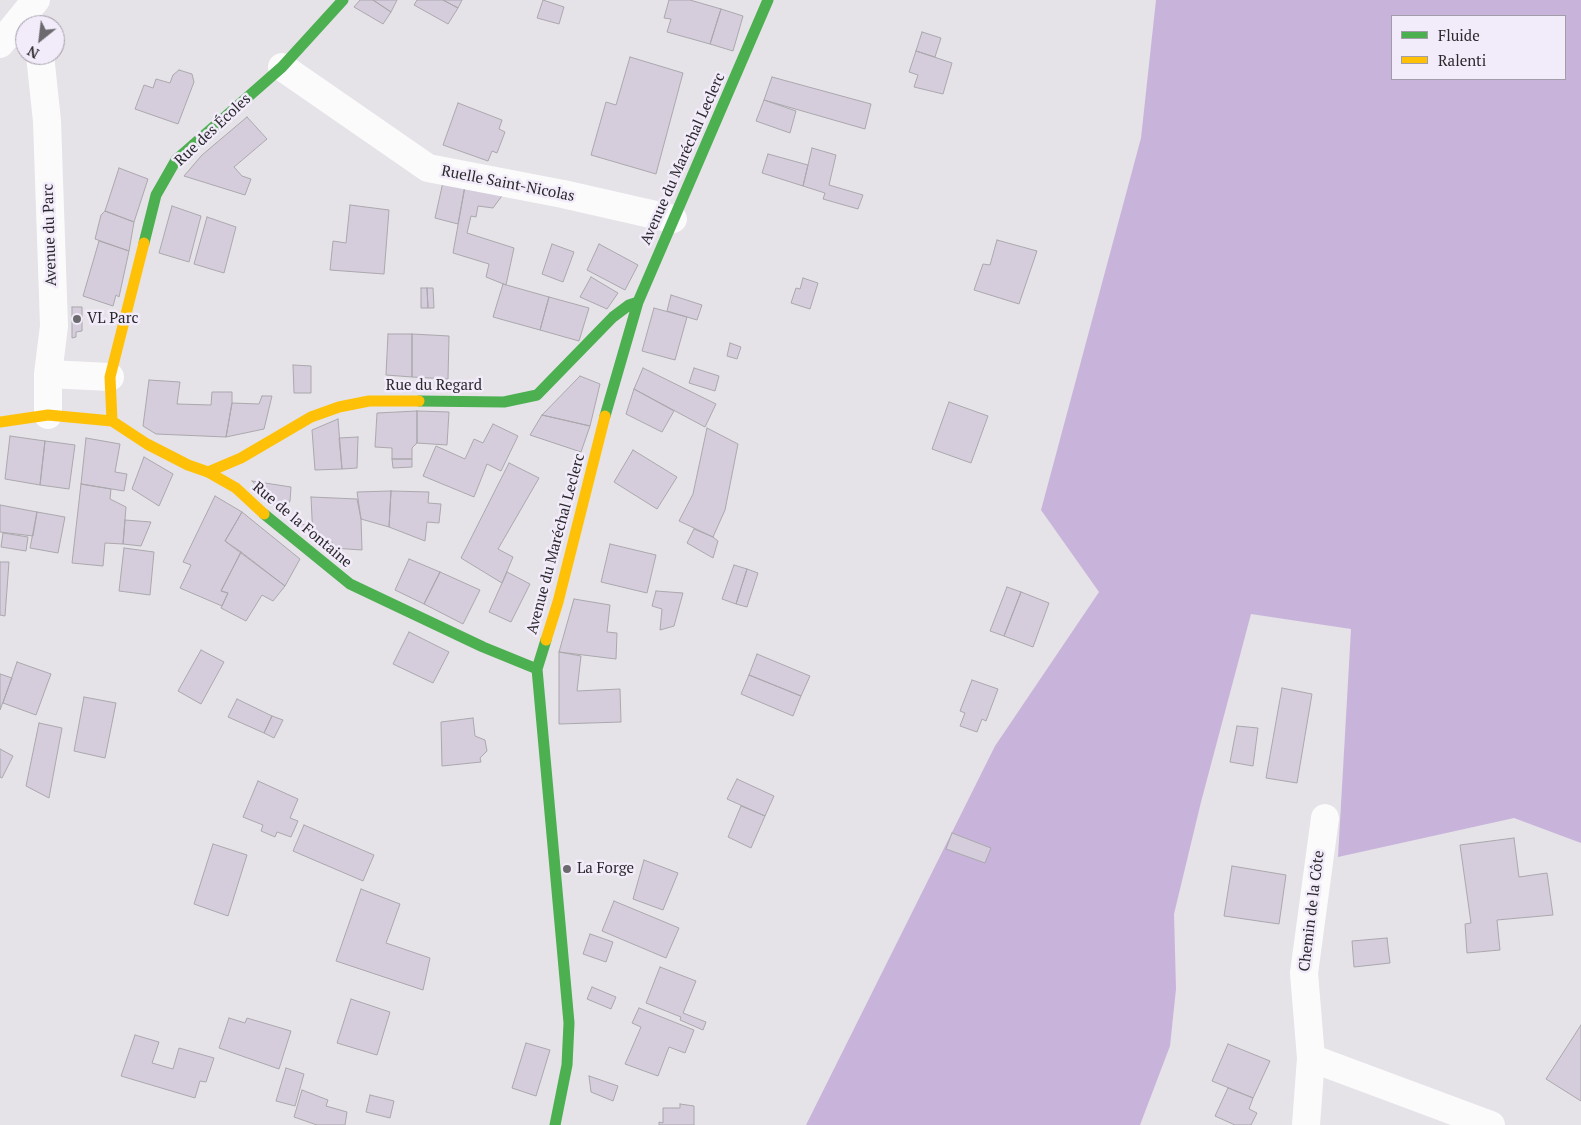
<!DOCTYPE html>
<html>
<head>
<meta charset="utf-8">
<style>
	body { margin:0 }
	#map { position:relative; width:1581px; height:1125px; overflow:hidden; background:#e5e2e8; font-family:"PT Serif",serif }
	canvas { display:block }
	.legend { position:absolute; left:1391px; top:15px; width:175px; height:65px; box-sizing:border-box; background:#f2ebf9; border:1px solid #a29da8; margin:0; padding:6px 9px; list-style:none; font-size:15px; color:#2b292e }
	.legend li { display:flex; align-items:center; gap:10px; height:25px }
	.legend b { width:25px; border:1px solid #a29da8 }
	.north { position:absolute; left:15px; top:15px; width:50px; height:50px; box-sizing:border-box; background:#f2ebf9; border:1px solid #a29da8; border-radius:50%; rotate:209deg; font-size:14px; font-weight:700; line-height:20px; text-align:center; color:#2b292e }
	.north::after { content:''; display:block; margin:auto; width:18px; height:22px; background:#6c6a6f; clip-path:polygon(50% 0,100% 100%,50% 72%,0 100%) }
</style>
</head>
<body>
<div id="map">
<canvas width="1581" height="1125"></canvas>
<ul class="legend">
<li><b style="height:6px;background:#4caf50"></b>Fluide</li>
<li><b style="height:6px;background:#ffc107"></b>Ralenti</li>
</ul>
<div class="north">N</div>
</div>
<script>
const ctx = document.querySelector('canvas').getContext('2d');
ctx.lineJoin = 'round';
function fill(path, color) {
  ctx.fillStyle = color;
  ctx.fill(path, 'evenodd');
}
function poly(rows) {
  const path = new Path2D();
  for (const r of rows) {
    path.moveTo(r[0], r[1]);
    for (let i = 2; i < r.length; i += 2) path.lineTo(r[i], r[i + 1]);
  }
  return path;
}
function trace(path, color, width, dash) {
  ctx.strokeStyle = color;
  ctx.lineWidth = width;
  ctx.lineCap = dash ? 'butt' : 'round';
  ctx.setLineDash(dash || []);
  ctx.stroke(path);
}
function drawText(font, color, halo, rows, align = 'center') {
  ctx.font = font + ' "PT Serif",serif';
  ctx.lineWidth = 5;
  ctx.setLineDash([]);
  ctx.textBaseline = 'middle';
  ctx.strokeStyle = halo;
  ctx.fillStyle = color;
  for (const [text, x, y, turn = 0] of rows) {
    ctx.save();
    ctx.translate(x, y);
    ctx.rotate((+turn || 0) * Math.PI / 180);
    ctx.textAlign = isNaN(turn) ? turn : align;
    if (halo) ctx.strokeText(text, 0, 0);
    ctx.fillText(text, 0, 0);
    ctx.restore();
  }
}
fill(poly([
	[1156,0,1581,0,1581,843,1514,818,1338,857,1351,629,1251,614,1201,802,1174,914,1176,989,1170,1046,1140,1125,806,1125,995,746,1099,592,1041,510,1141,138],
	[1392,16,1565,16,1565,79,1392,79]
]), '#c8b4da');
const building = poly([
	[360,0,373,0,391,12,383,24,354,7,360,0],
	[373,0,397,0,391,12,373,0],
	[417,0,443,0,458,8,448,24,414,5,417,0],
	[443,0,462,0,458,8,443,0],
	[543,0,564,7,559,24,537,18,543,0],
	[669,0,690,0,721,9,710,44,667,32,671,19,664,18,669,0],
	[721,9,743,16,733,51,710,44,721,9],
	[922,32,941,38,935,57,916,51,922,32],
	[916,51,952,63,943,94,914,87,918,75,909,72,916,51],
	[630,57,683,73,656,174,591,155,606,102,616,105,630,57],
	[179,70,192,74,194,82,178,124,135,109,144,85,153,88,156,79,170,83,173,75,179,70],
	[772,77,871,104,865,129,764,100,772,77],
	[764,100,796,111,790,133,756,121,764,100],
	[458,103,502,120,499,129,505,132,497,153,492,151,488,161,443,145,458,103],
	[247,117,267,139,234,167,242,176,251,179,245,195,184,176,202,155,247,117],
	[812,148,836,155,829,185,863,195,858,209,823,199,825,193,803,186,812,148],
	[768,154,808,165,803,186,762,173,768,154],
	[119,168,148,179,134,222,105,211,119,168],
	[443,182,465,186,458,224,435,218,443,182],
	[465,186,504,193,493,208,478,206,476,217,471,216,467,233,514,248,506,285,486,277,489,264,453,253,465,186],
	[350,205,389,210,384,274,330,270,333,241,346,243,350,205],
	[172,206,201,216,189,262,159,253,172,206],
	[105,211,134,222,129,251,95,239,101,215,105,211],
	[207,217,236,227,224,273,194,264,207,217],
	[997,240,1037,251,1019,304,974,290,983,264,990,265,997,240],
	[99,241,129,251,119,297,116,295,113,306,83,296,99,241],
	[552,244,574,252,563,282,542,274,552,244],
	[599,244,638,265,625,290,587,270,599,244],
	[591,277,618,293,607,309,580,297,591,277],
	[803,278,818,283,810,309,791,303,796,288,800,289,803,278],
	[503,284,549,297,540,330,493,317,503,284],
	[421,288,427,288,428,308,421,308,421,288],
	[427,288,433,288,434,308,428,308,427,288],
	[671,295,702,305,697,320,667,311,671,295],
	[549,297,589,308,579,341,540,330,549,297],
	[72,307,82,307,82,331,76,332,76,337,72,338,72,307],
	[654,308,687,317,675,360,642,351,654,308],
	[388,334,412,334,412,377,386,375,388,334],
	[412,334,449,336,448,379,412,377,412,334],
	[730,343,741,347,737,359,727,356,730,343],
	[293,365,311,366,311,393,294,393,293,365],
	[643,368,716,404,705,427,634,389,643,368],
	[694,368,719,376,715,391,689,383,694,368],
	[580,376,600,384,590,426,542,415,580,376],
	[149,380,180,382,177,404,211,405,212,392,232,392,232,403,226,437,156,434,143,426,149,380],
	[634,389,674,411,662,432,626,414,634,389],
	[262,396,272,396,264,429,226,437,232,403,259,404,262,396],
	[949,402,988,416,971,463,932,449,949,402],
	[417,411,449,412,447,445,417,443,417,411],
	[417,411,417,443,412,448,412,459,392,459,392,448,375,447,377,413,417,411],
	[542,415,590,426,581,452,530,435,542,415],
	[338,419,342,469,315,470,312,430,338,419],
	[493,424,518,436,501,471,487,464,474,497,423,476,436,446,465,459,474,439,483,443,493,424],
	[707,428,738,444,725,510,713,537,679,521,693,494,707,428],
	[10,436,45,441,40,485,5,479,10,436],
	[358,437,357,468,342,469,339,438,358,437],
	[86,438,120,444,115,472,127,474,124,491,81,484,86,438],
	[45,441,75,445,69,489,40,485,45,441],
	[633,450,677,477,657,509,614,482,633,450],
	[144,457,173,474,159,506,132,489,144,457],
	[392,459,412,459,412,467,393,468,392,459],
	[509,463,539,478,498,549,513,557,502,583,461,558,509,463],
	[252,481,291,487,290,501,282,514,252,481],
	[81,484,111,489,110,499,126,507,123,544,105,543,103,566,72,563,81,484],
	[391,491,389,527,361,519,357,492,391,491],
	[391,491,429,492,428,503,441,504,439,523,427,522,425,541,389,527,391,491],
	[215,496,242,512,225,541,241,552,221,591,228,593,222,606,180,588,191,565,183,562,215,496],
	[311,497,357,499,361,519,362,550,332,548,332,542,320,543,313,538,311,497],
	[0,505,37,512,33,536,0,532,0,505],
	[37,512,65,517,58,553,30,548,37,512],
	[242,512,300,559,285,586,225,541,242,512],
	[125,520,151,522,141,546,123,544,125,520],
	[295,524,312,525,313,538,295,524],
	[694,529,713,537,718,541,713,558,687,543,694,529],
	[3,533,28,537,26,551,1,547,3,533],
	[610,544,656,555,647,593,601,582,610,544],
	[124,548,154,552,150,595,119,591,124,548],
	[241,552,285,586,273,601,262,595,246,621,221,608,228,593,221,591,241,552],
	[409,559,440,572,424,604,395,590,409,559],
	[0,562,9,562,5,616,0,615,0,562],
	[734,565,747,569,736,604,722,599,734,565],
	[747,569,758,573,747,607,736,604,747,569],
	[440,572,480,590,463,624,424,604,440,572],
	[507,572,530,584,511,622,489,612,507,572],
	[1007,587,1021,592,1004,636,990,631,1007,587],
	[656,591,683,593,674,626,660,630,662,609,652,606,656,591],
	[1021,592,1049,603,1033,647,1004,636,1021,592],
	[574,599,610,605,607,632,617,633,616,659,559,652,574,599],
	[409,632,449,652,433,683,393,664,409,632],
	[201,650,224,662,201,704,178,691,201,650],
	[559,652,581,656,577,691,620,689,621,722,559,724,559,652],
	[757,654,810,676,801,696,749,675,757,654],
	[17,662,51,674,36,715,3,703,17,662],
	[0,674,12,678,0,710,0,674],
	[749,675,801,696,793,716,741,694,749,675],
	[972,680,998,689,986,721,982,719,977,732,960,726,965,713,960,711,972,680],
	[1282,688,1312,694,1297,783,1266,778,1282,688],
	[84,697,116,703,105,758,74,751,84,697],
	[237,699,272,716,264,733,228,717,237,699],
	[272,716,283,720,274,738,264,733,272,716],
	[473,718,475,736,485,740,487,751,480,758,481,762,442,766,441,722,473,718],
	[39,723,62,728,49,798,26,786,39,723],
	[1237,726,1258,728,1253,766,1230,762,1237,726],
	[0,749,13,756,2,778,0,777,0,749],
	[737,779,774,796,765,816,727,799,737,779],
	[258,781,298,799,290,818,298,821,291,837,277,832,275,837,261,831,263,825,243,817,258,781],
	[741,806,765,816,751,848,728,837,741,806],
	[304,825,374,855,363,881,293,851,304,825],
	[952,833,991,848,985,863,946,849,952,833],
	[1514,838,1519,877,1547,873,1553,915,1497,920,1500,950,1467,953,1465,924,1471,923,1460,845,1514,838],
	[213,844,247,855,228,916,194,904,213,844],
	[644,860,678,873,663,910,633,899,644,860],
	[1232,866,1286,875,1279,924,1224,916,1232,866],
	[361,889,400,904,386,943,430,958,423,990,336,961,361,889],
	[614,901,679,928,666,958,602,931,614,901],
	[590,934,613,942,606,962,583,954,590,934],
	[1387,938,1390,963,1354,967,1352,941,1387,938],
	[660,967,696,981,683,1013,706,1022,703,1030,680,1020,681,1017,646,1003,660,967],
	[592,987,616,997,611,1009,587,999,592,987],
	[351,999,390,1012,377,1055,337,1043,351,999],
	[639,1008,694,1030,685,1053,669,1047,658,1076,625,1064,641,1027,632,1023,639,1008],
	[229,1018,245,1023,247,1018,291,1031,279,1069,219,1048,229,1018],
	[1581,1025,1581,1101,1546,1079,1581,1025],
	[135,1035,159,1042,152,1063,173,1069,179,1048,214,1058,206,1082,200,1081,195,1098,121,1076,135,1035],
	[526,1043,550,1050,536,1096,512,1088,526,1043],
	[1228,1044,1270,1061,1253,1098,1212,1081,1228,1044],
	[286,1068,304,1074,295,1106,276,1101,286,1068],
	[589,1076,618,1086,613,1101,591,1092,589,1076],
	[1228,1088,1253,1098,1249,1109,1257,1113,1251,1125,1235,1125,1215,1116,1228,1088],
	[302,1090,328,1100,326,1106,347,1112,345,1125,317,1125,294,1117,302,1090],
	[370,1095,394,1101,390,1118,366,1112,370,1095],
	[680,1104,694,1106,694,1125,659,1125,659,1122,663,1123,663,1108,680,1108,680,1104]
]);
fill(building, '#d5ccdc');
trace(building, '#aaa8ad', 1);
trace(poly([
	[0,44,36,0],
	[40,55,47,121,54,326,48,374,48,415],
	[282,67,428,168,563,194,673,219],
	[48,374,110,377],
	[1311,1058,1491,1125],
	[1306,1125,1311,1058,1304,973,1325,818]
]), '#fbfbfc', 28);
trace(poly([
	[144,243,156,195,176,160,282,67,343,0],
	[419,401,504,402,537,395,613,317,629,305,638,302],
	[605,416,638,302,768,0],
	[264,514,350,584,483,647,537,669],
	[546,640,537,669,569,1023,567,1065,555,1125]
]), '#4caf50', 11);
trace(poly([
	[112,421,110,377,144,243],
	[0,422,48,415,112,421,147,444,188,465,208,472,236,488,264,514],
	[208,472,241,458,311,417,339,407,369,401,419,401],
	[546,640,558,602,605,416]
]), '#ffc107', 11);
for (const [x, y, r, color] of [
	[77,319,5,"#6c6a6f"],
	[567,869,5,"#6c6a6f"]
]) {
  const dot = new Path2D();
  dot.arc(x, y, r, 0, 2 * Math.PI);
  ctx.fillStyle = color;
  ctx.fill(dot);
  trace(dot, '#f2ebf9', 2);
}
drawText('15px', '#2b292e', '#f2ebf9', [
	["Rue des Écoles",213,130,-43],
	["Avenue du Maréchal Leclerc",683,159,-66],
	["Ruelle Saint-Nicolas",508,184,11],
	["Avenue du Parc",50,235,-92],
	["Rue du Regard",434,386],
	["Rue de la Fontaine",302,525,40],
	["Avenue du Maréchal Leclerc",556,544,-75],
	["Chemin de la Côte",1312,911,-83]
]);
drawText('15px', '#2b292e', '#f2ebf9', [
	["VL Parc",87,319],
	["La Forge",577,869]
], 'left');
</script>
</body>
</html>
